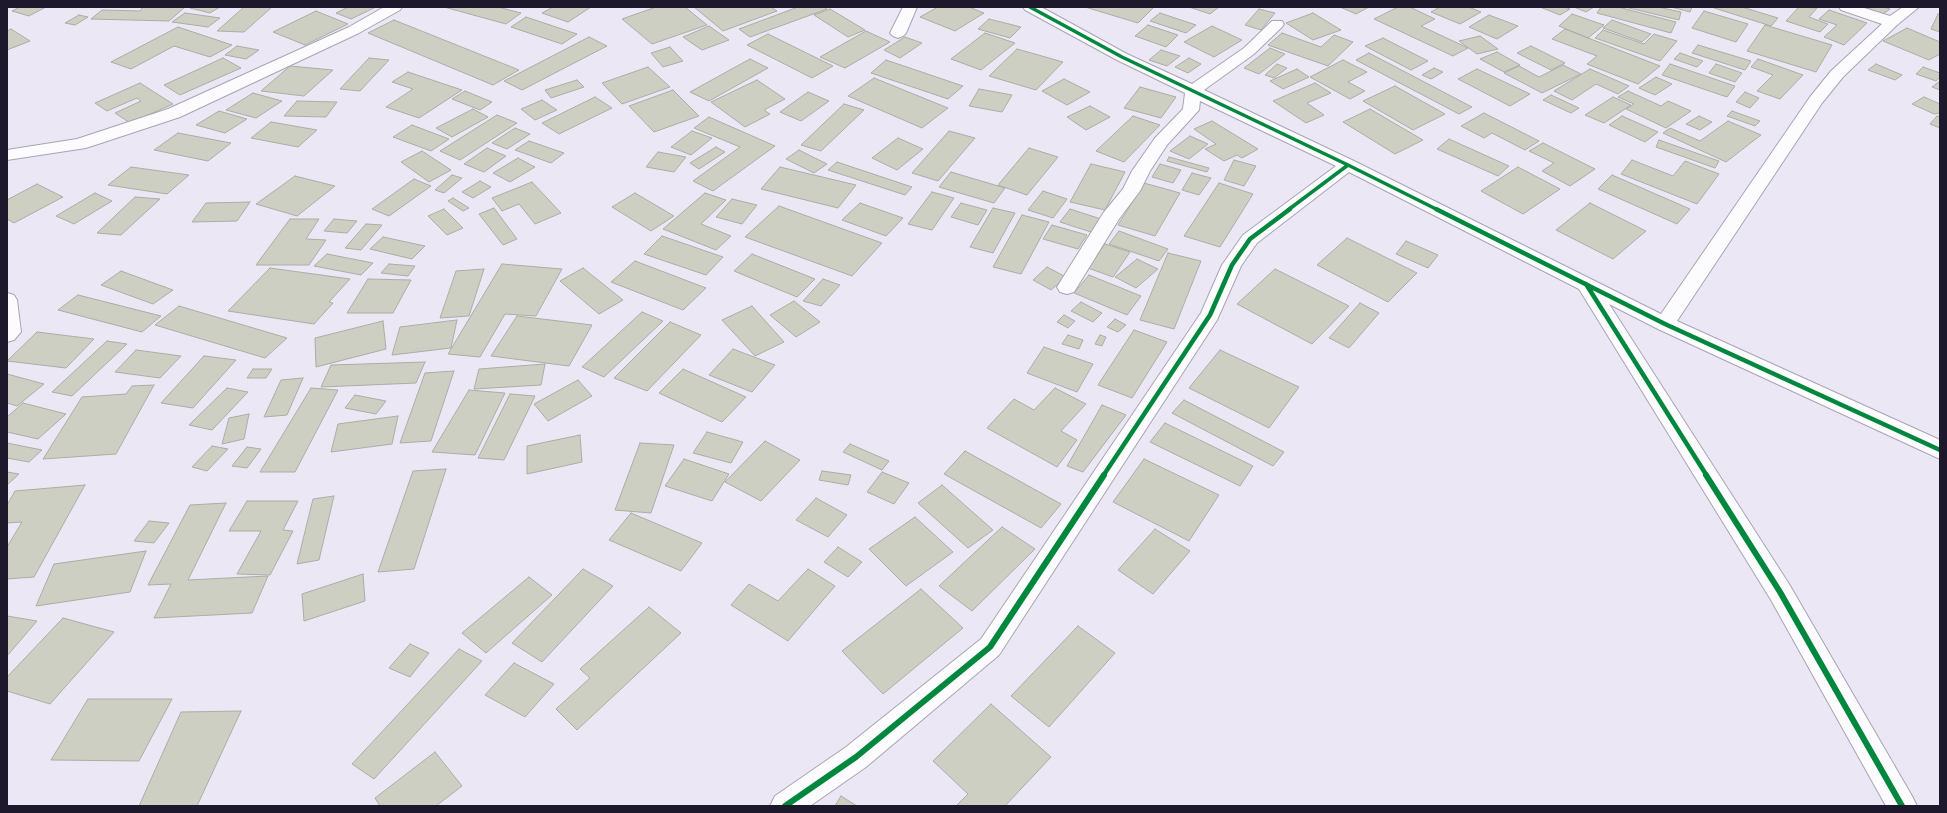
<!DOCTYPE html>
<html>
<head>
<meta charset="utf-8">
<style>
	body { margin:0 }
	#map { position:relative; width:1947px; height:813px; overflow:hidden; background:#ebe7f4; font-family:"Source Sans 3",sans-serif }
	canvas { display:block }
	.frame { position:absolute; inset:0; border:8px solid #1e182c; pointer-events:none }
</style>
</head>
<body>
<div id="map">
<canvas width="1947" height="813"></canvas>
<div class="frame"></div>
</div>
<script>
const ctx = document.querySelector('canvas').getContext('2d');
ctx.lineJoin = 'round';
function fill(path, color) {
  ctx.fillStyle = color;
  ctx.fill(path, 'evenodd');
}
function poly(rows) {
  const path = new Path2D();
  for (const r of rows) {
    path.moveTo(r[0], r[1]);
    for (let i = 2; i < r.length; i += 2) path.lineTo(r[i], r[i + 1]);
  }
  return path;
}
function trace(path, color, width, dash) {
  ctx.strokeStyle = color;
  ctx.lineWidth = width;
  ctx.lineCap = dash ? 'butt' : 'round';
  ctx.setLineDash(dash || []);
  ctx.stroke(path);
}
const building = poly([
	[20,7,46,7,29,16,12,11,20,7],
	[143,7,185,7,169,21,91,19,102,10,140,11,143,7],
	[192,7,220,7,210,13,190,8,192,7],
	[244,7,272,7,244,32,217,31,244,7],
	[348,7,376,7,351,19,336,13,348,7],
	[444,7,498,7,521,13,506,24,444,7],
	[553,7,591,7,568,22,542,13,553,7],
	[656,7,685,7,707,25,652,44,622,19,656,7],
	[694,7,771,7,777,11,723,31,694,7],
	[798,7,824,7,827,9,750,37,739,29,798,7],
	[938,7,969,7,984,13,955,31,920,17,938,7],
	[1085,7,1154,7,1138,23,1085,7],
	[1189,7,1219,7,1210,14,1189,7],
	[1340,7,1369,7,1356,14,1340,7],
	[1398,7,1410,7,1435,19,1421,26,1468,48,1453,56,1374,19,1398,7],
	[1440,7,1469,7,1481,12,1460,24,1431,12,1440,7],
	[1540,7,1564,7,1570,9,1560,15,1540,7],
	[1574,7,1594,7,1586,12,1574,7],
	[1601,7,1618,7,1676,22,1671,33,1597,13,1601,7],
	[1625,7,1658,7,1681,12,1679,20,1625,7],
	[1671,7,1692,7,1690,12,1671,7],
	[1711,7,1742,7,1778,18,1771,26,1711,7],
	[1799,7,1817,8,1809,17,1828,24,1820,32,1786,21,1799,7],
	[1863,7,1883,7,1890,9,1883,14,1863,7],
	[830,9,865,30,848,37,814,15,830,9],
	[1259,9,1275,13,1261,30,1245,25,1259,9],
	[1829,10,1867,23,1844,45,1824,37,1837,25,1819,19,1829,10],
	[316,11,348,24,305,45,273,32,316,11],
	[1704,11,1748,24,1736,42,1692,28,1704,11],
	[185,13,220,18,208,27,172,22,185,13],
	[1160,13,1196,25,1186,33,1150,21,1160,13],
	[1313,13,1341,30,1313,40,1286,23,1313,13],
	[1572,14,1604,25,1588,38,1559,26,1572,14],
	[1938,14,1940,15,1940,32,1931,29,1938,14],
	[79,15,88,17,75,25,65,23,79,15],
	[1489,15,1518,26,1497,39,1469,27,1489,15],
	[526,17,577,34,562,44,511,27,526,17],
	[989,19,1021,27,1010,38,978,29,989,19],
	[394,20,519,70,493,85,368,33,394,20],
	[1612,20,1651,34,1642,42,1603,28,1612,20],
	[1148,25,1178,35,1166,47,1135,36,1148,25],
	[1765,25,1832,45,1816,72,1747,51,1765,25],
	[709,26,729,40,702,50,683,37,709,26],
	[1212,26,1242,40,1214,57,1184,42,1212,26],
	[178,27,232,45,210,57,174,46,131,69,111,62,178,27],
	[1907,28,1940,42,1940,54,1929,60,1883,41,1907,28],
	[11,29,30,41,7,50,7,31,11,29],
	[1565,29,1660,66,1638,84,1587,64,1597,56,1552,39,1565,29],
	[1603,30,1644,44,1654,34,1677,41,1660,61,1595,38,1603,30],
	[866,31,890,42,845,68,820,57,866,31],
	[985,33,1015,43,981,70,951,59,985,33],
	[1282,33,1321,47,1334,35,1353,42,1328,66,1268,45,1282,33],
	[768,34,833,66,812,78,747,45,768,34],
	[1480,36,1498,49,1477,54,1459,41,1480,36],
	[589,37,607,46,522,90,504,81,589,37],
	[905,37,922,43,900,58,884,50,905,37],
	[1383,38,1428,61,1411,70,1365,46,1383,38],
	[1698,45,1751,61,1745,70,1692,53,1698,45],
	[237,46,259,50,246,59,225,55,237,46],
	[1531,46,1565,63,1551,70,1517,53,1531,46],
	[670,47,683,61,663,67,651,53,670,47],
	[1270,48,1285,54,1259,74,1244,68,1270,48],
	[1017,49,1063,62,1036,90,989,76,1017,49],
	[1161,50,1180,56,1167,66,1149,60,1161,50],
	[1497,52,1520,65,1504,72,1480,59,1497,52],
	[1369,53,1472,107,1459,114,1356,60,1369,53],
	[1680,53,1703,61,1697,67,1674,59,1680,53],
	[223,58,241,68,180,95,164,85,223,58],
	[369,58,389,60,360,91,340,89,369,58],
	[1189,58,1201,64,1188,73,1175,67,1189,58],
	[750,59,768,68,709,101,690,92,750,59],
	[1758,59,1803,75,1780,99,1757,91,1773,75,1751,67,1758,59],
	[886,60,963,86,948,99,871,73,886,60],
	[1343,60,1367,72,1348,82,1365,91,1350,99,1310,77,1343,60],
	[1277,64,1287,68,1274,78,1265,75,1277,64],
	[1670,64,1735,86,1727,97,1662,75,1670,64],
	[1716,64,1742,73,1735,82,1709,73,1716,64],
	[1876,64,1902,75,1895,80,1868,70,1876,64],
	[1563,65,1581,74,1542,93,1504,73,1519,66,1539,77,1563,65],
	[290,66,333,70,304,96,261,91,290,66],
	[648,67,670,87,622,104,602,83,648,67],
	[1923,67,1940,73,1940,77,1936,81,1916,74,1923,67],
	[1434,68,1443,72,1431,79,1422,75,1434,68],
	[1297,69,1309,77,1283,89,1270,81,1297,69],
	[1477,69,1530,94,1510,106,1458,79,1477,69],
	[1590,69,1629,86,1618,94,1596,84,1572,100,1554,91,1590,69],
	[408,72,462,90,419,118,386,107,413,89,392,82,408,72],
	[1656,77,1672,84,1655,95,1639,88,1656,77],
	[874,78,948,108,922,128,848,96,874,78],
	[1064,79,1090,92,1067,105,1042,91,1064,79],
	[577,80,584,87,551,98,545,90,577,80],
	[757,80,785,99,764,110,770,114,745,127,711,102,757,80],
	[1940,81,1940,90,1932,87,1940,81],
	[140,83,173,104,130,123,115,113,141,101,137,98,107,111,95,103,140,83],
	[1315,83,1331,93,1307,103,1324,115,1306,123,1273,101,1315,83],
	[1395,86,1445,114,1413,130,1363,101,1395,86],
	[1140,87,1176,97,1161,118,1124,108,1140,87],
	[979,89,1012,95,1002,112,969,106,979,89],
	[673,90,699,116,654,132,629,106,673,90],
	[465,91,492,102,480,110,452,99,465,91],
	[1628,91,1661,106,1668,101,1691,111,1666,128,1626,109,1634,104,1618,97,1628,91],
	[808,92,829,101,801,121,780,112,808,92],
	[1745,92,1759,98,1750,108,1736,102,1745,92],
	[253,93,282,101,256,118,226,110,253,93],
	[1551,95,1579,108,1571,113,1543,100,1551,95],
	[595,97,612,108,559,134,542,123,595,97],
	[1613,97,1631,105,1604,123,1585,115,1613,97],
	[1924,97,1940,104,1940,113,1934,114,1912,104,1924,97],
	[542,100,557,110,535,120,521,109,542,100],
	[297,101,337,102,326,117,284,116,297,101],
	[844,104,864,110,821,151,801,145,844,104],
	[1090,106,1110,117,1086,130,1067,117,1090,106],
	[473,109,488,117,452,137,436,128,473,109],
	[1370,109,1423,140,1395,154,1343,122,1370,109],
	[219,111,247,119,225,133,196,125,219,111],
	[1732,111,1760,121,1755,126,1727,116,1732,111],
	[1484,113,1539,141,1525,150,1492,133,1484,138,1461,126,1484,113],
	[497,115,517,123,460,160,440,151,497,115],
	[1133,116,1160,125,1124,162,1096,151,1133,116],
	[1622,116,1658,132,1645,142,1609,125,1622,116],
	[1699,116,1712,122,1700,130,1686,124,1699,116],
	[1937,116,1940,117,1940,128,1930,124,1937,116],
	[709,117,775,146,713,191,693,181,740,147,694,128,709,117],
	[1212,121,1258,149,1242,158,1237,155,1224,161,1205,149,1216,144,1194,129,1212,121],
	[1728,121,1761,135,1726,162,1663,133,1670,128,1700,141,1728,121],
	[271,122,317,130,298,147,251,138,271,122],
	[412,125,449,139,431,151,393,137,412,125],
	[515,128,530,134,507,149,492,143,515,128],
	[692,131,712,138,691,155,671,147,692,131],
	[949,131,975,138,938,181,912,173,949,131],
	[178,133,231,143,208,161,154,150,178,133],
	[1190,136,1208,144,1189,159,1170,151,1190,136],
	[898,138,923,149,897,170,872,158,898,138],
	[1449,139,1509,166,1498,176,1437,149,1449,139],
	[1659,140,1719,161,1715,168,1656,147,1659,140],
	[529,141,564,153,551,163,515,150,529,141],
	[1543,143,1595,169,1570,186,1542,171,1554,163,1529,151,1543,143],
	[716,147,725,152,699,169,690,163,716,147],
	[487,148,506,156,484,172,464,164,487,148],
	[1029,148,1058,157,1027,195,998,185,1029,148],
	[799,150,827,164,814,173,786,159,799,150],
	[422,151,451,170,429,182,401,162,422,151],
	[658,152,686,157,674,172,646,167,658,152],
	[1169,157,1209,168,1207,172,1167,161,1169,157],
	[518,158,535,167,510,182,493,173,518,158],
	[1234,160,1256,166,1244,186,1224,180,1234,160],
	[1632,160,1673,176,1685,161,1719,174,1697,204,1621,174,1632,160],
	[837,162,912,187,905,195,828,170,837,162],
	[1091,164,1125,172,1105,210,1070,202,1091,164],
	[1160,164,1181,170,1173,183,1152,177,1160,164],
	[131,167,189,175,167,194,108,185,131,167],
	[780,167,856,185,838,208,761,189,780,167],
	[1518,167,1560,189,1523,214,1481,191,1518,167],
	[951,172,1005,188,994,203,939,187,951,172],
	[1192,173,1211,178,1199,195,1182,190,1192,173],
	[452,175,462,178,444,193,435,190,452,175],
	[1612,175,1690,209,1677,224,1598,189,1612,175],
	[295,176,335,186,297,216,256,204,295,176],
	[414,179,431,186,389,216,372,209,414,179],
	[480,181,491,187,473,198,462,192,480,181],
	[532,182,561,213,535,224,519,204,502,211,492,198,532,182],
	[1144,183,1180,193,1155,236,1118,225,1144,183],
	[1219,183,1253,194,1220,247,1184,236,1219,183],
	[37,184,63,197,14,223,7,219,7,200,37,184],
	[1043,191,1067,199,1053,218,1028,210,1043,191],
	[932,192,954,198,932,230,908,224,932,192],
	[95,193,112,201,74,224,56,216,95,193],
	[635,193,674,216,651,231,612,207,635,193],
	[705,193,726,200,701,224,731,236,716,250,663,229,705,193],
	[135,197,160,199,121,235,97,233,135,197],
	[453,198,469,208,463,211,448,201,453,198],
	[732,199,757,205,742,224,716,217,732,199],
	[250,202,237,221,192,222,206,203,250,202],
	[860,203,903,218,886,236,842,220,860,203],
	[961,203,987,210,978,225,951,217,961,203],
	[1590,203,1646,231,1613,259,1556,230,1590,203],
	[779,206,882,243,852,276,745,237,779,206],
	[494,208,517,239,503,245,479,214,494,208],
	[993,208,1015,213,993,253,970,247,993,208],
	[444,209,463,228,447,235,428,216,444,209],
	[1070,209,1101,219,1091,232,1060,222,1070,209],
	[1022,215,1049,222,1021,274,993,267,1022,215],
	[290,219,319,219,306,239,326,240,309,265,256,265,290,219],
	[334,219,357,221,347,233,324,231,334,219],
	[366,224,382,225,361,250,345,248,366,224],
	[1052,225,1087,235,1078,249,1043,239,1052,225],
	[1119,231,1168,249,1159,261,1109,244,1119,231],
	[662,236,723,257,706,275,644,254,662,236],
	[383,237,425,246,412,259,370,249,383,237],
	[1347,238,1417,273,1388,302,1317,265,1347,238],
	[1406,241,1438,255,1428,268,1396,254,1406,241],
	[1105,244,1130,252,1113,277,1088,268,1105,244],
	[1168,253,1201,261,1174,329,1140,320,1168,253],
	[327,254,373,263,361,275,314,266,327,254],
	[752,254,815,279,797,297,734,271,752,254],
	[1137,259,1158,269,1136,288,1115,277,1137,259],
	[635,261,706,288,683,310,611,282,635,261],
	[389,264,415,266,408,276,381,273,389,264],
	[502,264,562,269,536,316,505,314,480,357,448,354,502,264],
	[1047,267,1066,277,1051,290,1033,280,1047,267],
	[270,268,350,279,329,302,333,303,314,324,228,311,270,268],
	[583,268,623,300,599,314,560,281,583,268],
	[484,269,469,316,440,318,456,271,484,269],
	[1275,269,1349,306,1312,344,1237,304,1275,269],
	[121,271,173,290,153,304,101,285,121,271],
	[1089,275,1141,296,1127,315,1074,293,1089,275],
	[368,279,411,280,393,313,347,313,368,279],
	[823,279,840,285,821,306,803,301,823,279],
	[78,295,161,316,142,332,58,310,78,295],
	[794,301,820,322,796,337,770,315,794,301],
	[1081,302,1102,313,1093,322,1071,311,1081,302],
	[1360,303,1379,313,1349,348,1329,338,1360,303],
	[179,306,287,338,265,358,155,325,179,306],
	[752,306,784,342,755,356,722,320,752,306],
	[642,312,663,321,604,377,582,367,642,312],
	[1064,315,1075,321,1068,328,1057,322,1064,315],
	[517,316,592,325,569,366,491,356,517,316],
	[1115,319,1126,325,1118,332,1107,327,1115,319],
	[457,320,451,348,392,355,400,327,457,320],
	[383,321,386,349,316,367,315,338,383,321],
	[670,322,701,335,647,391,614,378,670,322],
	[1134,330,1167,342,1132,398,1098,385,1134,330],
	[37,332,94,339,66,368,7,361,37,332],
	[1068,335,1083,340,1079,349,1062,344,1068,335],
	[1100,335,1106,337,1102,346,1095,344,1100,335],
	[107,341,127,344,72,396,52,392,107,341],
	[1044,347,1093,364,1077,392,1027,373,1044,347],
	[733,349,775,365,752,392,709,375,733,349],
	[136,350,181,356,160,378,115,372,136,350],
	[1220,350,1299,387,1269,428,1189,388,1220,350],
	[204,356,236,360,193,408,161,403,204,356],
	[425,362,416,383,321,387,331,365,425,362],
	[545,364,541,385,474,389,479,369,545,364],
	[253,369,272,369,266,378,247,378,253,369],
	[683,369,746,397,722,422,659,393,683,369],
	[454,371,431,441,400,443,425,373,454,371],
	[7,374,44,384,17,406,7,403,7,374],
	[303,378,287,415,264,417,281,380,303,378],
	[578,380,592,396,548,421,534,404,578,380],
	[154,385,116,454,43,459,82,397,126,394,132,386,154,385],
	[227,388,248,392,212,430,189,425,227,388],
	[311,388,338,390,295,472,260,472,311,388],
	[1055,388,1086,404,1061,431,1077,440,1057,467,987,428,1014,399,1034,410,1055,388],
	[469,390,505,393,475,455,432,452,469,390],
	[510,394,535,396,504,460,478,458,510,394],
	[355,395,386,401,376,414,345,408,355,395],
	[1184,400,1284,452,1273,466,1172,413,1184,400],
	[23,403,66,414,38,439,7,432,7,417,23,403],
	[1102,405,1126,415,1083,472,1067,466,1102,405],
	[249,414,244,439,222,444,229,418,249,414],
	[398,416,392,444,331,452,338,424,398,416],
	[1165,423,1253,466,1240,486,1150,442,1165,423],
	[707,432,743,442,731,463,693,453,707,432],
	[580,435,582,462,527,474,527,446,580,435],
	[765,441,800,460,761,501,725,482,765,441],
	[7,443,42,450,29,462,7,458,7,443],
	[640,443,674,445,651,513,615,510,640,443],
	[850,444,889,461,882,470,843,452,850,444],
	[212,446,228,449,207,471,192,467,212,446],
	[247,447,261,449,247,468,232,466,247,447],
	[965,451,1061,504,1041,528,944,474,965,451],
	[684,459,729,474,712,501,665,486,684,459],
	[1144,459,1219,495,1189,541,1113,502,1144,459],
	[446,469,414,569,378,572,413,471,446,469],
	[822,471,851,475,848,485,819,480,822,471],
	[7,472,19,474,7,485,7,472],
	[882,472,909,483,894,504,867,492,882,472],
	[85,485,34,577,7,579,7,547,22,522,7,523,7,505,15,491,85,485],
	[942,485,993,530,968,548,918,503,942,485],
	[334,496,319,560,297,564,313,499,334,496],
	[816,498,847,515,828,537,796,520,816,498],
	[247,501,298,501,283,530,293,531,270,575,237,574,261,531,229,531,247,501],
	[226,503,188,580,268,576,252,613,154,618,171,584,148,585,190,505,226,503],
	[631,513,702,543,681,571,609,540,631,513],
	[915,517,953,552,906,586,869,549,915,517],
	[149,521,169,523,154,543,134,541,149,521],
	[1002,527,1035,549,972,611,939,586,1002,527],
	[1155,529,1190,551,1153,594,1118,570,1155,529],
	[838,547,862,562,848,577,824,562,838,547],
	[146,551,130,592,36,606,54,564,146,551],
	[583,569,613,586,542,662,512,643,583,569],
	[808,569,835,586,788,641,731,605,749,584,778,601,808,569],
	[363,574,365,601,304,621,302,594,363,574],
	[529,577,552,595,486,653,462,633,529,577],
	[921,589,963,628,883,694,842,651,921,589],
	[649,607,681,633,577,730,556,709,590,678,580,669,649,607],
	[7,616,37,621,7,656,7,616],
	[63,618,114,632,50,704,7,691,7,677,63,618],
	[1078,626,1115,653,1049,727,1011,696,1078,626],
	[410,644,429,653,410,677,389,668,410,644],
	[459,649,482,661,374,779,352,764,459,649],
	[514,663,554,684,525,717,485,695,514,663],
	[88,699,172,699,139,761,51,760,88,699],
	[991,704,1051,757,1005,806,956,806,968,794,933,761,991,704],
	[241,711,197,806,139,806,181,712,241,711],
	[435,752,462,786,436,806,380,806,375,798,435,752],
	[841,796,857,806,835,806,841,796]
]);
fill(building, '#cecfc3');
trace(building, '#acaca7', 1);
const street = poly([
	[384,7,402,7,400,10,359,33,180,117,86,148,7,160,7,150,77,139,168,109,349,27,384,7],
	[903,7,917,7,906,33,903,36,898,38,893,36,890,33,903,7],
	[1023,7,1041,7,1127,54,1192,84,1244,48,1272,21,1282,21,1284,24,1282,27,1254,54,1204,90,1354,161,1661,314,1810,97,1831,71,1882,24,1841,10,1839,7,1861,7,1890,16,1903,7,1919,7,1897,25,1843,77,1822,103,1677,321,1940,440,1940,459,1658,329,1609,304,1789,584,1912,796,1917,806,1886,806,1771,600,1579,289,1349,172,1257,243,1241,266,1217,320,999,655,866,767,810,806,770,806,775,796,846,747,981,639,1201,313,1222,265,1243,235,1336,166,1200,101,1199,110,1167,145,1150,171,1140,191,1119,219,1074,292,1067,294,1060,292,1057,287,1104,212,1123,189,1132,171,1155,138,1183,109,1185,93,1117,60,1025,10,1023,7],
	[7,293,14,295,17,300,21,332,14,340,7,342,7,293]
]);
trace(street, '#a8a4b3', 2);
fill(street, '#fcfbfd');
trace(poly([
	[1030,7,1122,57,1348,165,1438,210],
	[1288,210,1348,165]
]), '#00873e', 3.5);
trace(poly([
	[1436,209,1665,324,1940,450],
	[1586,284,1707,476],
	[1103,476,1210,315,1232,265,1250,239,1290,209]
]), '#00873e', 4.5);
trace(poly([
	[1706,475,1780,592,1902,806],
	[785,806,856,757,990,647,1104,475]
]), '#00873e', 6);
</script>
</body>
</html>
